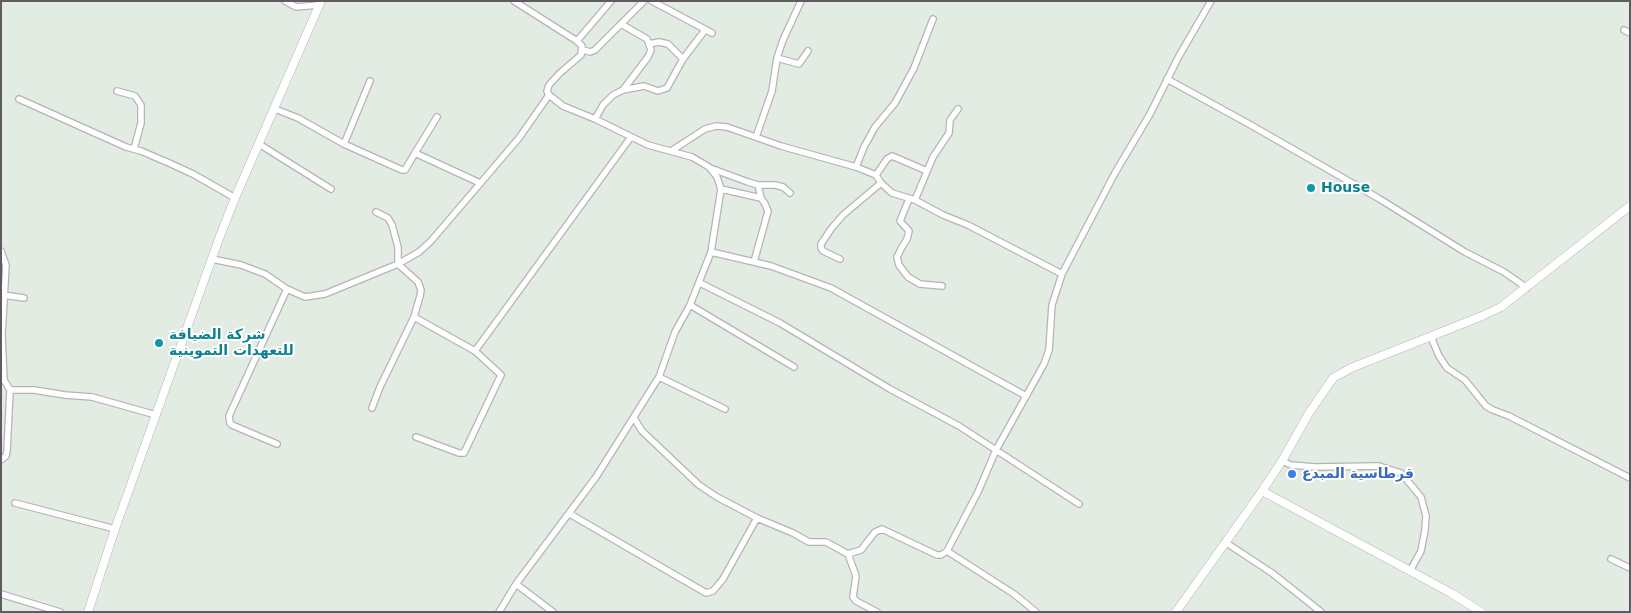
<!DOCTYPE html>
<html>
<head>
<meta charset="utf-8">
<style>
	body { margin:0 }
	#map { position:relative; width:1631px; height:613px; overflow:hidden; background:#e2ece3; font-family:"DejaVu Sans",sans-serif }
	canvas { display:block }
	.frame { position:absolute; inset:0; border:2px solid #615a61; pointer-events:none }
</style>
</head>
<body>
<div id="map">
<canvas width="1631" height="613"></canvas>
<div class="frame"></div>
</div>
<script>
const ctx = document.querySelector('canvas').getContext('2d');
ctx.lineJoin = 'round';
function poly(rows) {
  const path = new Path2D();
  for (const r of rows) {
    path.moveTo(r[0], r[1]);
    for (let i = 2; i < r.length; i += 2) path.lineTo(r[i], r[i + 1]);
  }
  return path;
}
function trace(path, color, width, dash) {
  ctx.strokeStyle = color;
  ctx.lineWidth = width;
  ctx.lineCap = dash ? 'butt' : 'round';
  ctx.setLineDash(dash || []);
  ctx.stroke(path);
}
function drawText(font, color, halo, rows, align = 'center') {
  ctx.font = font + ' "DejaVu Sans",Cairo,sans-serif';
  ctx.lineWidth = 4;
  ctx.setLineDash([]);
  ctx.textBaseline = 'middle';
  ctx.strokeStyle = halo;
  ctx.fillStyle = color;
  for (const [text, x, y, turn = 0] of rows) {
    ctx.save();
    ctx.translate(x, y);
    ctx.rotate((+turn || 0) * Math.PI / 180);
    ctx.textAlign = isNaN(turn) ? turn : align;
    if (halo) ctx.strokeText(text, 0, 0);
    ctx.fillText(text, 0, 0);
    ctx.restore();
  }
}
const street = poly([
	[285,1,296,7,319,5],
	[652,1,712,33],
	[621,24,647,39,651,50,648,57,623,90],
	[1624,30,1630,33],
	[577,41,611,1],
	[649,44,659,42,668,44,683,59],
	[583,50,590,52,595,50,644,1],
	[777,58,799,64,808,51],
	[1167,79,1249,124,1378,198,1465,252,1504,272,1527,288],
	[117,91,135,96,141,105,141,123,134,149],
	[19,99,126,147,141,151,169,163,193,174,235,198],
	[275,109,298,118,344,144,402,170,405,170,415,153,480,183],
	[595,119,603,105,613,95,623,90,644,86,658,91,667,88,683,59,705,30],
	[756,137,772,91,777,58,783,40,801,1],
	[259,144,331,189],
	[344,144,370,81],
	[671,151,705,129,716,126,727,127,781,146,856,167,876,175,881,183,892,193,915,200,943,215,968,225,1062,274],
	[415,153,437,117],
	[856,167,864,147,875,127,895,103,914,68,933,19],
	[710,168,748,182,758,185,775,185,783,187,790,193],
	[876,175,887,159,892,156,927,171],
	[758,185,761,198],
	[721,189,761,198,765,204,768,211,754,262],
	[909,199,900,221,909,231,907,239,902,247,897,257,899,265,908,277,920,284,942,286],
	[915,200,933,157,949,133,950,120,958,109],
	[376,212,388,218,392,225,398,247,398,264],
	[1,251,6,265,2,335,4,380,10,390,7,451,6,456,1,460],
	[711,252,771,266,831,288,1026,396],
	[212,259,241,265,265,274,287,289,305,297,325,294,398,264,418,282,421,290,420,296,414,317,380,387,372,408],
	[840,259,823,251,821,248,821,244,831,229,843,215,881,183],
	[398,264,419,252,431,241,519,138,549,95],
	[700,283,780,323,890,389,959,426,1079,504],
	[3,295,24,298],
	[690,305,794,367],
	[414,317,475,351,501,375,464,453,459,453,416,437],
	[1431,337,1439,356,1447,368,1465,380,1486,406,1493,410,1509,416,1630,478],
	[475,351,631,137],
	[659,377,725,409],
	[10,390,34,390,65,395,92,397,156,415],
	[634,418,642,431,699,485,717,497,757,518,793,533,809,542,826,542,848,554,861,550,875,532,882,529,937,555,941,555,947,551,1014,594,1036,612],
	[277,444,232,425,230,423,229,416,287,289],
	[1282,461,1291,465,1315,467,1379,466,1401,473,1421,497,1426,516,1425,530,1421,551,1410,571],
	[15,503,115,529],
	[570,514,706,593,713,591,723,579,757,518],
	[1225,542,1272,573,1321,612],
	[947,551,978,492,996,450,1044,364,1049,350,1052,305,1062,274,1115,173,1150,114,1179,56,1211,1],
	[848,554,856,576,853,597,856,601,877,612],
	[1611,559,1630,568],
	[516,584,553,612],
	[1,594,60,612],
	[499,612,516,584,596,477,659,377,675,332,690,305,711,252,721,189,717,177,709,167,692,157,648,145,595,119,563,106,549,95,547,91,549,85,560,73,581,55,582,46,577,41,514,1]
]);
const secondary = poly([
	[1262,491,1451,593,1481,612],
	[88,612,115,529,220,236,235,198,321,1],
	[1176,612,1262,491,1282,461,1309,413,1333,378,1351,368,1482,316,1501,307,1630,206]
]);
trace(street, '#b8b2b8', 8);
trace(secondary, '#bbb3bb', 9);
trace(street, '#fff', 5.5);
trace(secondary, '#fff', 8);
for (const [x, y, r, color] of [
	[1311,188,5,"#0f9aa8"],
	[159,343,5,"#0f9aa8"],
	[1292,474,5,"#3f7fe0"]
]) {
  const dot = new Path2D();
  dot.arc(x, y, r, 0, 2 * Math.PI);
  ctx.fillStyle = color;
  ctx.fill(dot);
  trace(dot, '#fff', 2);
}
drawText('bold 14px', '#0d838f', '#fff', [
	["House",1321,188],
	["شركة الضيافة",169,335],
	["للتعهدات التموينية",169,351]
], 'left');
drawText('bold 14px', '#366cbe', '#fff', [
	["قرطاسية المبدع",1302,474]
], 'left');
</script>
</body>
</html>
